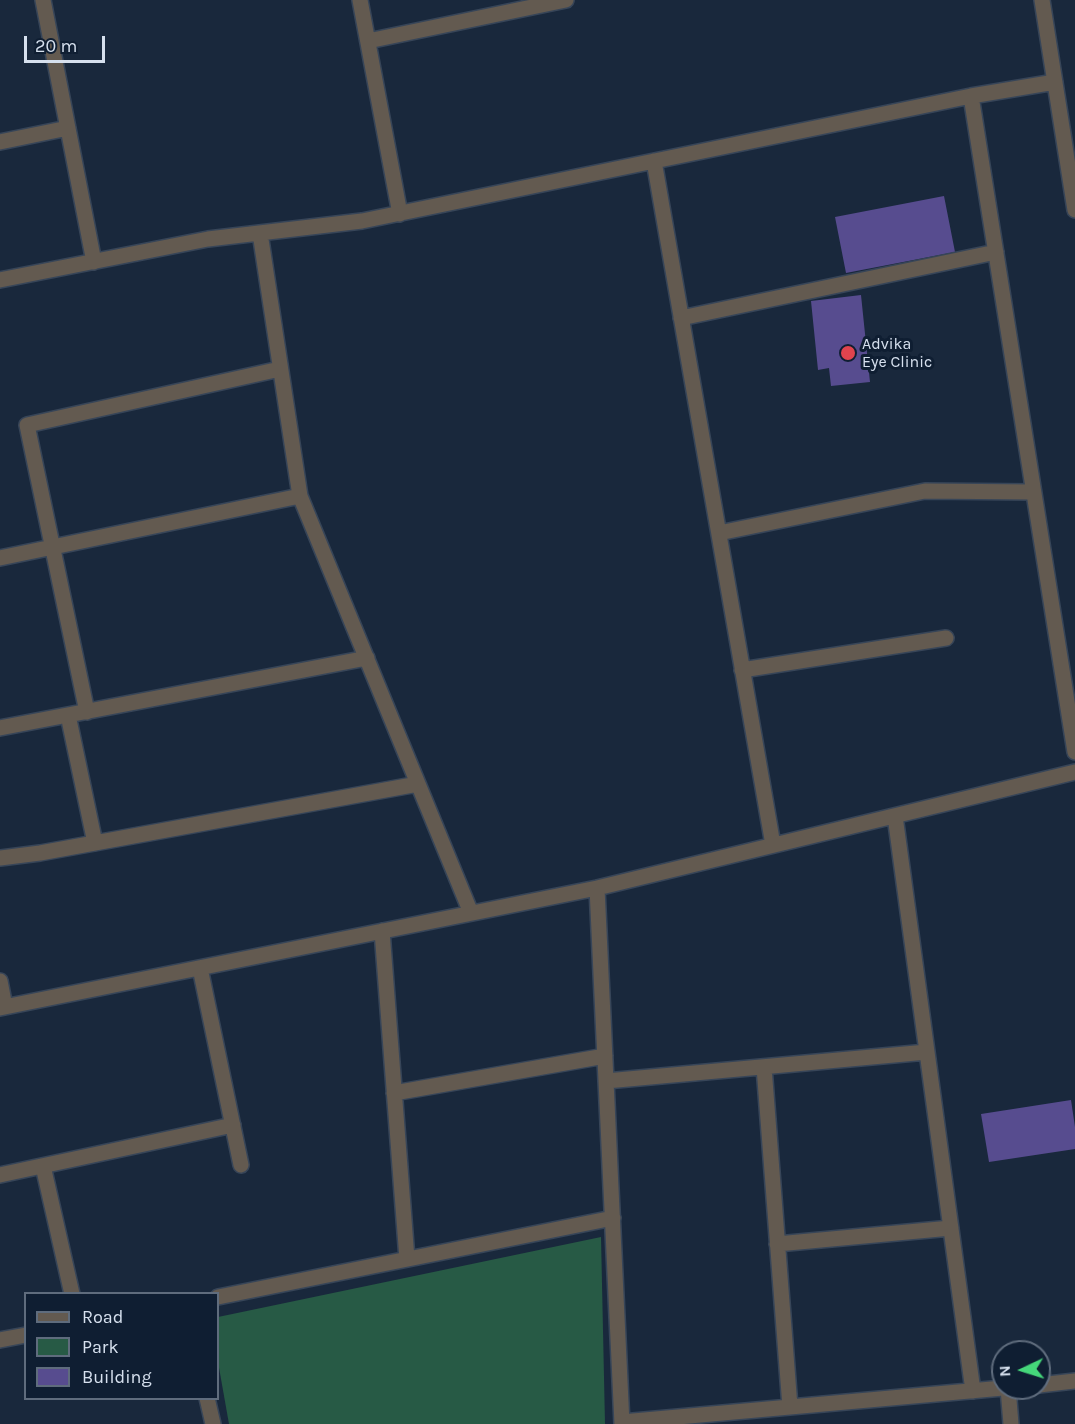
<!DOCTYPE html>
<html>
<head>
<meta charset="utf-8">
<style>
	body { margin:0 }
	#map { position:relative; width:1075px; height:1424px; overflow:hidden; background:#19283c; font-family:Karla,sans-serif }
	canvas { display:block }
	.legend { position:absolute; left:24px; top:1292px; width:195px; height:108px; box-sizing:border-box; background:#0f1e32; border:2px solid #5f6c7d; margin:0; padding:8px 10px; list-style:none; font-size:18px; color:#d6e0ee }
	.legend li { display:flex; align-items:center; gap:12px; height:30px }
	.legend b { width:30px; border:2px solid #5f6c7d }
	.north { position:absolute; left:991px; top:1340px; width:60px; height:60px; box-sizing:border-box; background:#0f1e32; border:2px solid #5f6c7d; border-radius:50%; rotate:266deg; font-size:16px; font-weight:700; line-height:24px; text-align:center; color:#d6e0ee }
	.north::after { content:''; display:block; margin:auto; width:21px; height:27px; background:#45d77a; clip-path:polygon(50% 0,100% 100%,50% 72%,0 100%) }
	.scale { position:absolute; left:24px; top:36px; width:81px; height:27px; box-sizing:border-box; border:3px solid #d6e0ee; border-top:0; padding-left:8px; font-size:18px; line-height:21px; white-space:nowrap; color:#d6e0ee; -webkit-text-stroke:4px #0f1e32; paint-order:stroke }
</style>
</head>
<body>
<div id="map">
<canvas width="1075" height="1424"></canvas>
<ul class="legend">
<li><b style="height:8px;background:#635a50"></b>Road</li>
<li><b style="height:16px;background:#275a45"></b>Park</li>
<li><b style="height:16px;background:#574c8f"></b>Building</li>
</ul>
<div class="north">N</div>
<div class="scale">20 m</div>
</div>
<script>
const ctx = document.querySelector('canvas').getContext('2d');
ctx.lineJoin = 'round';
function fill(path, color) {
  ctx.fillStyle = color;
  ctx.fill(path, 'evenodd');
}
function poly(rows) {
  const path = new Path2D();
  for (const r of rows) {
    path.moveTo(r[0], r[1]);
    for (let i = 2; i < r.length; i += 2) path.lineTo(r[i], r[i + 1]);
  }
  return path;
}
function trace(path, color, width, dash) {
  ctx.strokeStyle = color;
  ctx.lineWidth = width;
  ctx.lineCap = dash ? 'butt' : 'round';
  ctx.setLineDash(dash || []);
  ctx.stroke(path);
}
function drawText(font, color, halo, rows, align = 'center') {
  ctx.font = font + ' Karla,sans-serif';
  ctx.lineWidth = 6;
  ctx.setLineDash([]);
  ctx.textBaseline = 'middle';
  ctx.strokeStyle = halo;
  ctx.fillStyle = color;
  for (const [text, x, y, turn = 0] of rows) {
    ctx.save();
    ctx.translate(x, y);
    ctx.rotate((+turn || 0) * Math.PI / 180);
    ctx.textAlign = isNaN(turn) ? turn : align;
    if (halo) ctx.strokeText(text, 0, 0);
    ctx.fillText(text, 0, 0);
    ctx.restore();
  }
}
fill(poly([
	[601,1237,605,1424,229,1424,218,1362,218,1317]
]), '#275a45');
fill(poly([
	[944,196,955,252,846,273,835,217],
	[861,295,870,382,831,386,829,368,818,370,811,301],
	[1071,1100,1075,1127,1075,1149,989,1162,981,1114]
]), '#574c8f');
const minor = poly([
	[43,0,94,262],
	[360,0,400,214],
	[1042,0,1075,210],
	[368,41,566,0],
	[971,96,1075,752],
	[0,142,68,128],
	[654,161,773,845],
	[260,233,300,496,471,913],
	[0,280,208,239,362,221,971,96,1055,82],
	[681,318,996,252],
	[719,533,925,491,1033,492],
	[0,558,300,496],
	[742,670,946,638],
	[87,712,27,425,280,369],
	[68,715,95,843],
	[0,728,367,658],
	[895,816,973,1391],
	[0,858,40,853,418,784],
	[597,888,622,1424],
	[382,931,407,1259],
	[200,968,241,1165],
	[0,981,5,1007],
	[0,1008,597,888,1075,772],
	[764,1067,790,1407],
	[606,1081,927,1052],
	[394,1093,605,1056],
	[43,1166,72,1294],
	[0,1175,233,1125],
	[777,1244,951,1228],
	[218,1297,613,1218],
	[0,1340,26,1335],
	[1039,1385,1075,1381],
	[1008,1388,1011,1424],
	[207,1398,213,1424],
	[622,1422,1003,1388]
]);
trace(minor, '#374558', 18);
trace(minor, '#635a50', 15);
for (const [x, y, r, color] of [
	[848,353,8,"#e0444e"]
]) {
  const dot = new Path2D();
  dot.arc(x, y, r, 0, 2 * Math.PI);
  ctx.fillStyle = color;
  ctx.fill(dot);
  trace(dot, '#0f1e32', 2);
}
drawText('16px', '#d6e0ee', '#0f1e32', [
	["Advika",862,344],
	["Eye Clinic",862,362]
], 'left');
</script>
</body>
</html>
